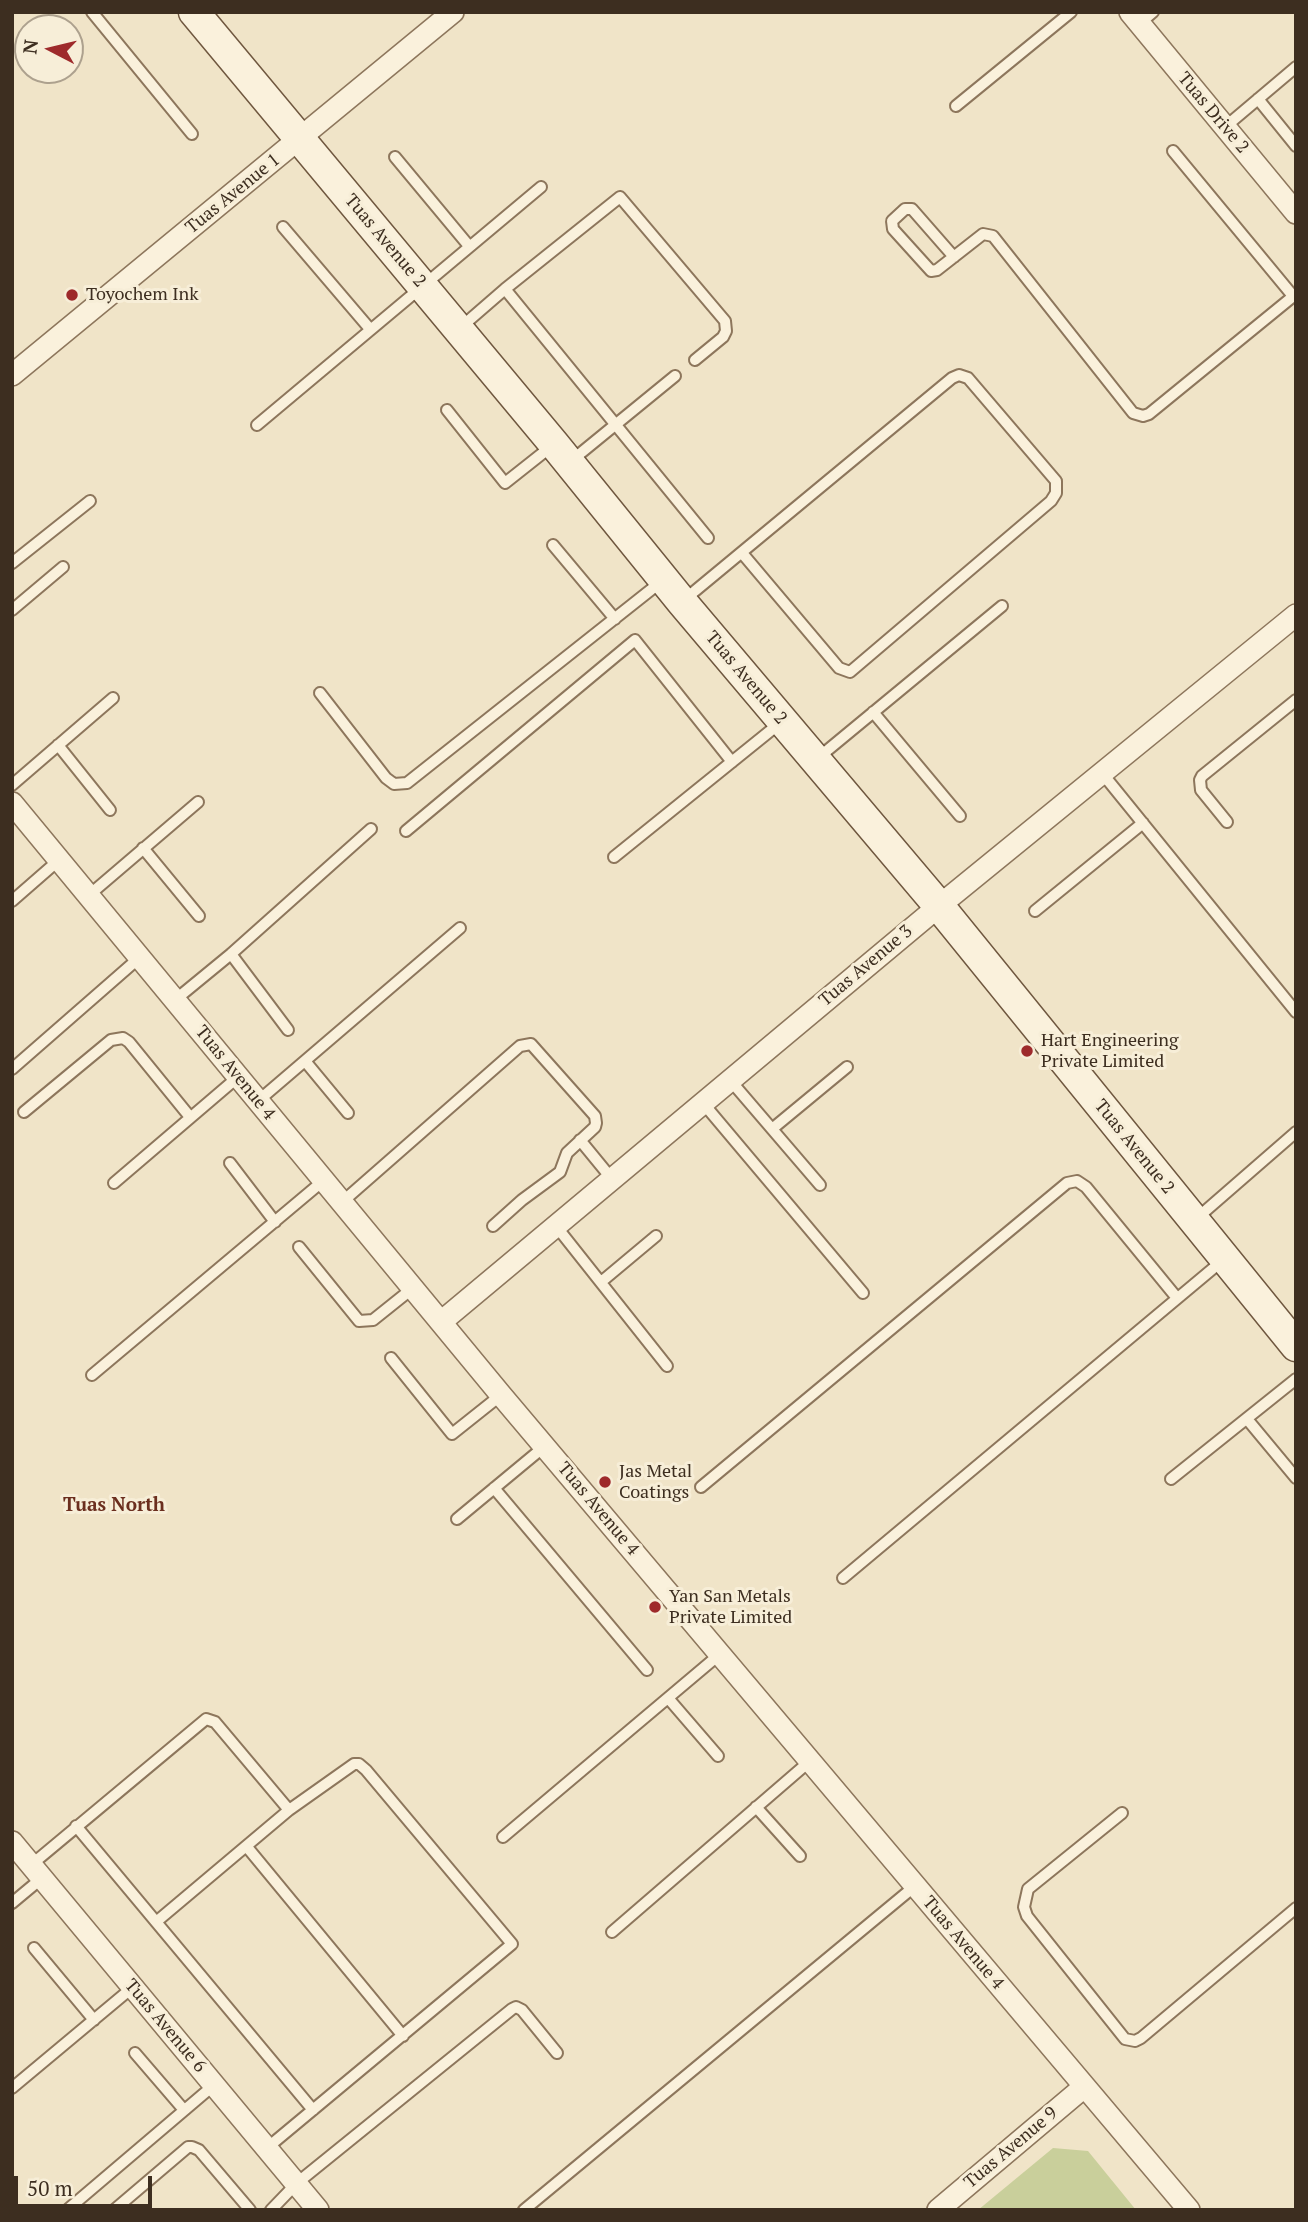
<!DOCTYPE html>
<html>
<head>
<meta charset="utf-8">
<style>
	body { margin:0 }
	#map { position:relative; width:1308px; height:2222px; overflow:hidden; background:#f0e4c8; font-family:"PT Serif",serif }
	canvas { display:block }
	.frame { position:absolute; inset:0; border:14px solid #3d2e20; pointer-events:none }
	.north { position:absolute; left:14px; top:14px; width:70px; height:70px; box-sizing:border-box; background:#f7eed8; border:2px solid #ada18e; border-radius:50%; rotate:277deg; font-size:19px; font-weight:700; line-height:28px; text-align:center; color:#3d2e20 }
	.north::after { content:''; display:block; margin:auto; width:24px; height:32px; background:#9e2a2b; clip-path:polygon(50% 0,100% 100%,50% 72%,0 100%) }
	.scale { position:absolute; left:14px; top:2176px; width:138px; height:32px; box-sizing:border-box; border:4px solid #3d2e20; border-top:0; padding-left:9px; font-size:21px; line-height:24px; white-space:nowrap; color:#3d2e20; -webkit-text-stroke:5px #f7eed8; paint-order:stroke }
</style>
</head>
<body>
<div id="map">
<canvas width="1308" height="2222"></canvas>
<div class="frame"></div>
<div class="north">N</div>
<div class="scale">50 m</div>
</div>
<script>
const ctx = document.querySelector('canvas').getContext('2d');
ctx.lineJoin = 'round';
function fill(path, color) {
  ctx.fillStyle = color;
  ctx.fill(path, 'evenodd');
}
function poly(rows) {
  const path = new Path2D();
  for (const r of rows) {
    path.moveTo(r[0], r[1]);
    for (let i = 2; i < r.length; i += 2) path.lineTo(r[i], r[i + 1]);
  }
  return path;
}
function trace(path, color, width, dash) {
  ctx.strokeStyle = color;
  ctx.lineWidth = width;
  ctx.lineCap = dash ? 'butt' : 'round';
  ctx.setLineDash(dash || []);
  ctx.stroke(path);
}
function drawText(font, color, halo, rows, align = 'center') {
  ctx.font = font + ' "PT Serif",serif';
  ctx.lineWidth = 6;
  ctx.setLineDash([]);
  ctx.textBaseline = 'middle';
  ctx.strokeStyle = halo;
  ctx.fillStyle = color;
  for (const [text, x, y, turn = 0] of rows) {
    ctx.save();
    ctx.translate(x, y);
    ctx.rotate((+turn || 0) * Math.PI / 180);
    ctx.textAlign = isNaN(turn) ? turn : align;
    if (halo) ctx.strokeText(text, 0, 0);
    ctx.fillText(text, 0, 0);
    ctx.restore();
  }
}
fill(poly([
	[1053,2148,1088,2151,1136,2210,978,2210]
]), '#c9cf9b');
const lane = poly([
	[92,12,192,134],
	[1139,24,1153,12],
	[1258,99,1296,146],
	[956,106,1071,12],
	[1225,127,1296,67],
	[1173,151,1293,296],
	[395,157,469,246],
	[283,227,370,329],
	[954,257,912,209,905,209,892,221,893,229,931,271,937,270,983,234,993,236,1133,413,1143,416,1149,414,1296,294],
	[505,289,708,538],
	[460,328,505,289,620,197,725,321,726,331,723,337,695,360],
	[447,410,505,483,553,445],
	[257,425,541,187],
	[571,461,675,376],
	[553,545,615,619],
	[12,563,90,501],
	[684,600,952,378,959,375,968,378,1056,481,1056,493,1051,501,850,672,839,668,742,553],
	[12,610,63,567],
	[320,693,386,778,394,784,407,783,662,581],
	[873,712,960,816],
	[58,745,110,810],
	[818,758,1002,606],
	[1102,773,1296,1012],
	[12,785,113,698],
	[1227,822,1201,790,1200,780,1202,776,1296,700],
	[406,831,635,640,732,762],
	[143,848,199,916],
	[614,857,780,723],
	[88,896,198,802],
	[12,901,59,860],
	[1035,911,1143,823],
	[231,954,288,1030],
	[175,1000,231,954,371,829],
	[305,1061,348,1113],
	[12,1069,139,958],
	[730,1080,820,1185],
	[258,1101,460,928],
	[703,1103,863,1293],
	[24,1112,111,1040,123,1038,129,1042,190,1117],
	[772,1129,847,1067],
	[580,1140,612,1179],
	[230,1163,275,1222],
	[114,1183,238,1077],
	[341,1203,520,1046,531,1044,595,1116,596,1123,595,1127,567,1153,560,1172,522,1200,493,1226],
	[1196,1219,1296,1132],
	[556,1226,667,1366],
	[299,1247,359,1321,373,1320,413,1288],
	[601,1282,656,1236],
	[391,1358,452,1434,501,1395],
	[92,1375,323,1181],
	[1247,1419,1296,1478],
	[1171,1479,1296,1379],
	[701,1487,1067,1183,1077,1181,1086,1187,1177,1298],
	[494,1488,647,1670],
	[457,1519,545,1446],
	[843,1578,1222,1261],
	[668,1698,718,1756],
	[756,1807,800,1856],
	[1122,1813,1028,1889,1024,1907,1027,1916,1125,2039,1135,2041,1141,2038,1296,1908],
	[76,1826,313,2110],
	[503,1837,720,1654],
	[247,1847,403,2036],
	[31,1865,206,1719,215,1722,289,1810],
	[12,1903,42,1878],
	[156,1922,289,1810,354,1764,359,1764,366,1770,512,1944,267,2148],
	[612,1932,810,1761],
	[34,1948,94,2020],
	[135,2053,184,2110],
	[12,2088,133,1987],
	[67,2210,214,2085],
	[114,2210,188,2147,192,2147,199,2150,250,2210],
	[271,2210,297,2183,512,2009,516,2007,522,2010,557,2053],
	[524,2210,915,1886]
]);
const street = poly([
	[1130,12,1296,213],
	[12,375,453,12],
	[12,803,501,1395,1189,2210],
	[441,1322,939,906,1296,615],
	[12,1842,318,2210],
	[938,2210,1084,2087]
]);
const secondary = poly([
	[194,12,554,444,682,602,939,906,1296,1346]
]);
trace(lane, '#8d765c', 14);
trace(street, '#8d765c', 24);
trace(secondary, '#6f573f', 33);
trace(lane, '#faf1dc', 10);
trace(street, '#faf1dc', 21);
trace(secondary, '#faf1dc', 30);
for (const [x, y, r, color] of [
	[72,295,7,"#9e2a2b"],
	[1027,1051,7,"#9e2a2b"],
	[605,1482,7,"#9e2a2b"],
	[655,1607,7,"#9e2a2b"]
]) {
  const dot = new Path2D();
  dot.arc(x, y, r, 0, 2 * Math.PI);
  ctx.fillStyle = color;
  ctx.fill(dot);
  trace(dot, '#f7eed8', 2.5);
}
drawText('18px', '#3d2e20', '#f7eed8', [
	["Tuas Drive 2",1213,113,50],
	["Tuas Avenue 1",233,194,-39],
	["Tuas Avenue 2",385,241,50],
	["Tuas Avenue 2",746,678,50],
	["Tuas Avenue 3",866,966,-40],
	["Tuas Avenue 4",235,1073,51],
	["Tuas Avenue 2",1134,1147,51],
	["Tuas Avenue 4",598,1509,50],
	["Tuas Avenue 4",963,1943,50],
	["Tuas Avenue 6",165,2026,50],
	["Tuas Avenue 9",1011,2148,-40]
]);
drawText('18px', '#3d2e20', '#f7eed8', [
	["Toyochem Ink",86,295],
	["Hart Engineering",1041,1041],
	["Private Limited",1041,1062],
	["Jas Metal",619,1472],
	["Coatings",619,1493],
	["Yan San Metals",669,1597],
	["Private Limited",669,1618]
], 'left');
drawText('bold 19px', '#6b2e1e', '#f7eed8', [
	["Tuas North",114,1506]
]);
</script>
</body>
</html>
